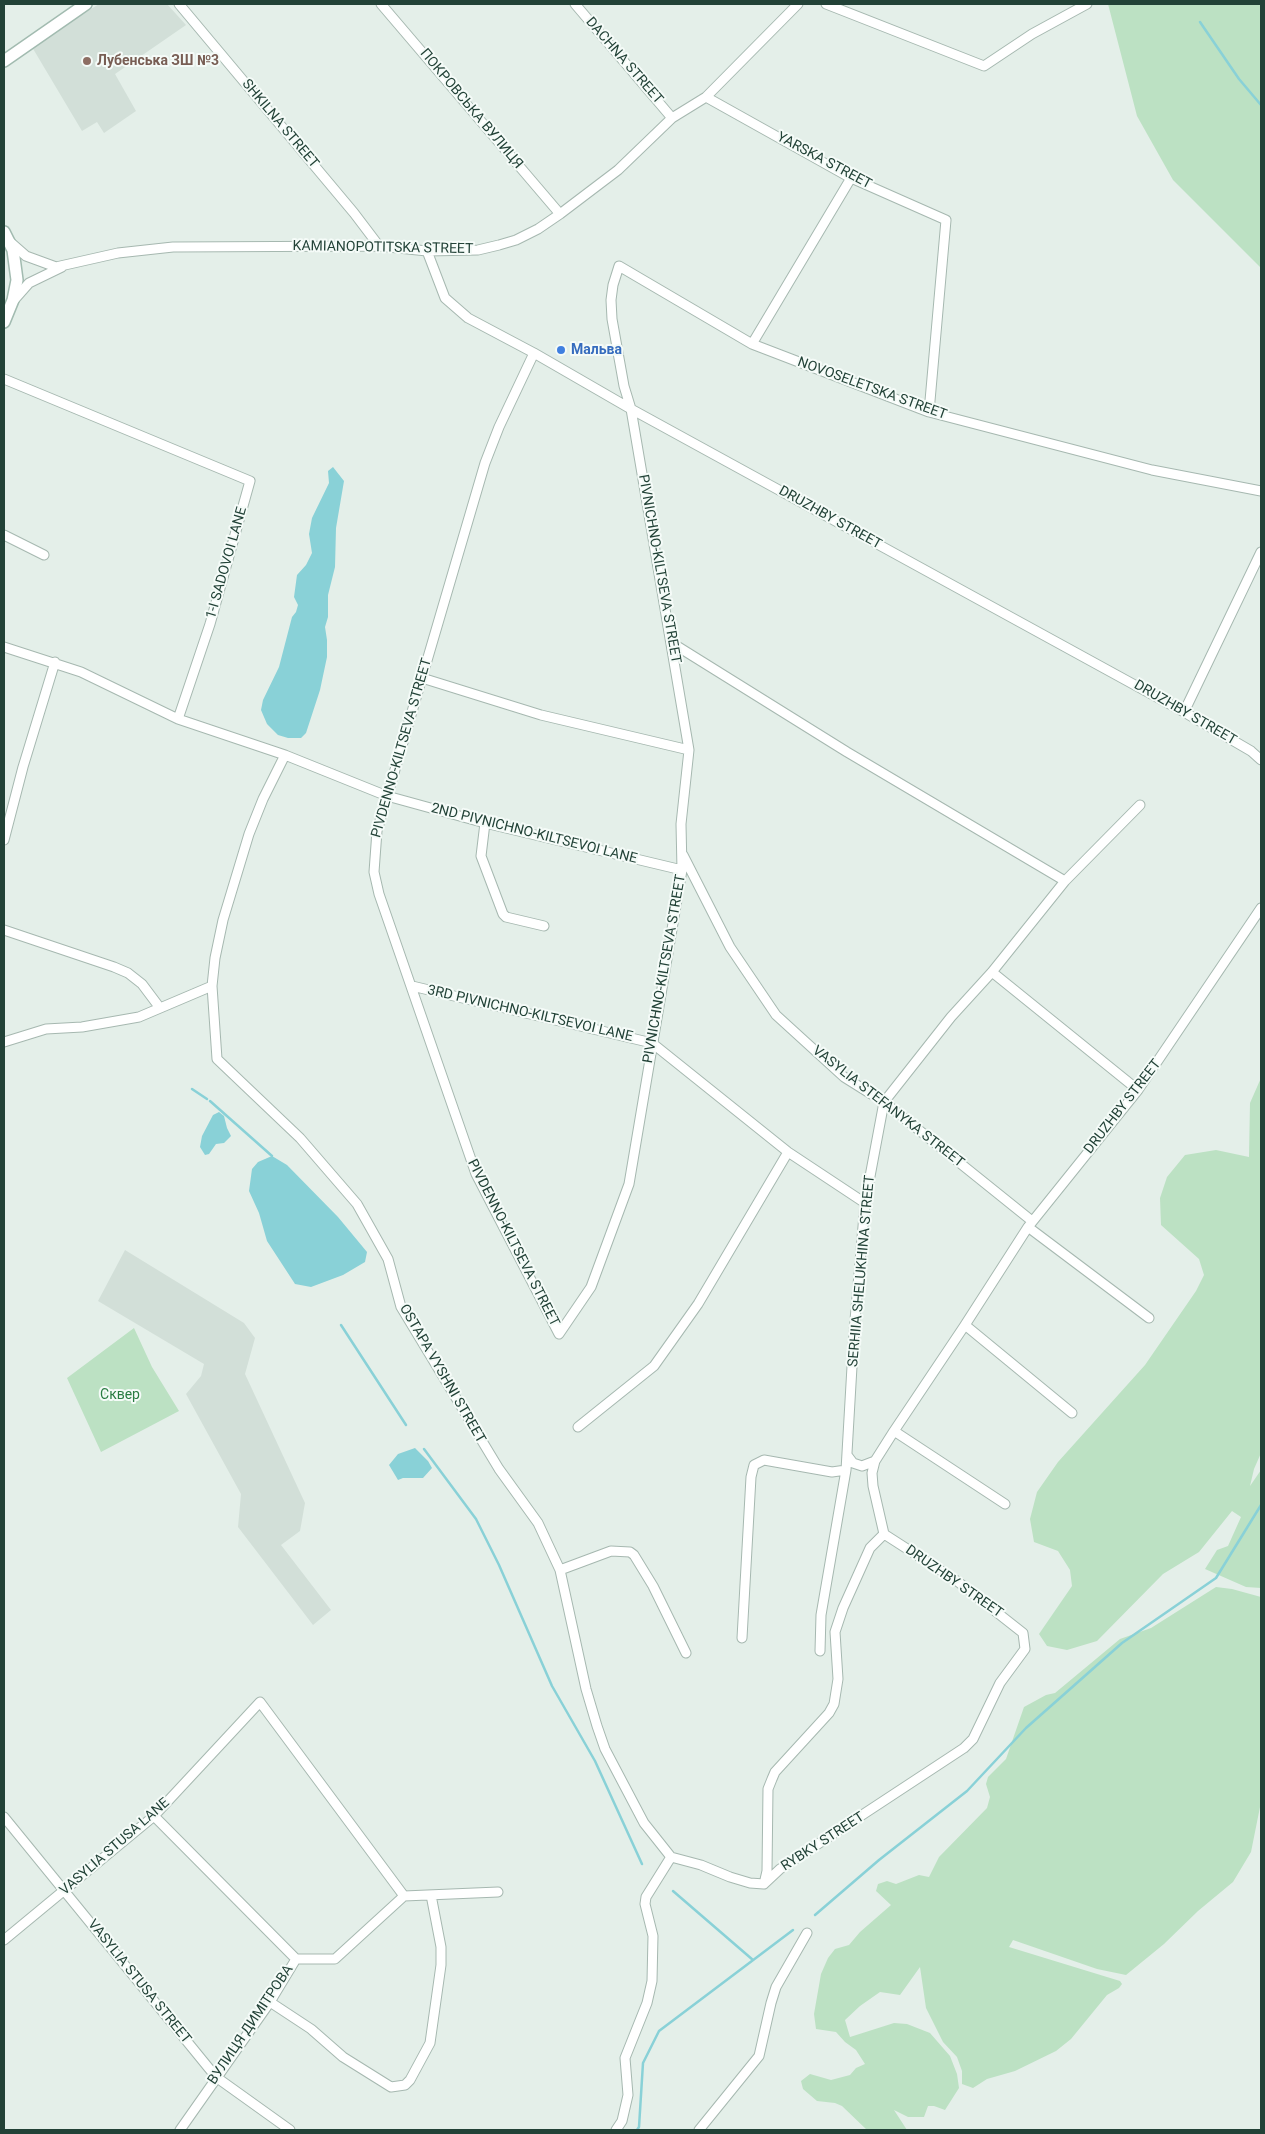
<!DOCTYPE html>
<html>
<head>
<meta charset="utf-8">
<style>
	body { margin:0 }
	#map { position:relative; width:1265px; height:2134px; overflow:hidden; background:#e4efe9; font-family:Roboto,sans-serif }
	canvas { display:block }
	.frame { position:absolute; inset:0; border:5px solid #224237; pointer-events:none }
</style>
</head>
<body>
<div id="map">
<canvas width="1265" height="2134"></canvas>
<div class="frame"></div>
</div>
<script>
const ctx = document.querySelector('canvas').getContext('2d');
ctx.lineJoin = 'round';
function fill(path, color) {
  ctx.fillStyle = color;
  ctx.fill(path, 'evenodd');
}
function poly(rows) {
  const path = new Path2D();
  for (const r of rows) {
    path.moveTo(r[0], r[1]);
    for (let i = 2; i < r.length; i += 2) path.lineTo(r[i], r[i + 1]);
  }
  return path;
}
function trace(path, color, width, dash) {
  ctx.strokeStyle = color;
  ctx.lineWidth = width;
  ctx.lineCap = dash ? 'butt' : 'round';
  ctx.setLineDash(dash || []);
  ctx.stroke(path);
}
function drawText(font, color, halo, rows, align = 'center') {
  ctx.font = font + ' Roboto,sans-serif';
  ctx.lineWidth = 4;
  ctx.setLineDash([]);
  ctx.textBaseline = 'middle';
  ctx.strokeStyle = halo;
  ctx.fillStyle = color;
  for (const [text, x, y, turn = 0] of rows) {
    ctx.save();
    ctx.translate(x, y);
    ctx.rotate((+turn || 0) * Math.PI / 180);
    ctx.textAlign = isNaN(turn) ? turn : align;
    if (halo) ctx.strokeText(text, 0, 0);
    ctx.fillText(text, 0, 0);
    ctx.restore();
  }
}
fill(poly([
	[99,4,167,4,186,25,115,74,136,111,104,133,97,122,82,131,32,47],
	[125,1250,244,1323,255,1338,245,1374,305,1503,300,1531,281,1545,331,1610,313,1625,238,1527,241,1494,186,1394,201,1376,204,1364,98,1301]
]), '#d2dfd8');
fill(poly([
	[1108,4,1261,4,1261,268,1173,180,1137,116],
	[1261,1078,1261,1453,1254,1469,1250,1486,1261,1470,1261,1588,1246,1587,1205,1569,1217,1550,1228,1546,1241,1517,1232,1511,1199,1552,1163,1574,1097,1641,1067,1650,1047,1646,1039,1634,1072,1586,1070,1570,1058,1551,1034,1542,1030,1519,1037,1492,1058,1462,1145,1365,1196,1291,1204,1275,1199,1259,1161,1225,1160,1198,1167,1177,1185,1155,1216,1150,1249,1157,1250,1103],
	[134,1328,152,1367,179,1411,101,1452,67,1378],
	[1216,1587,1232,1589,1261,1597,1261,1802,1251,1852,1233,1882,1198,1911,1164,1944,1126,1975,1097,1969,1013,1940,1009,1947,1120,1981,1122,1984,1119,1988,1107,1995,1071,2039,1056,2051,1015,2071,987,2079,973,2088,962,2084,962,2071,957,2057,943,2042,926,2008,920,1967,900,1995,880,1992,860,2006,845,2020,850,2037,894,2023,907,2024,930,2033,950,2056,957,2074,959,2088,945,2110,934,2106,928,2106,924,2117,908,2117,894,2110,907,2130,867,2130,842,2106,835,2103,817,2101,803,2089,801,2081,810,2074,831,2080,850,2075,856,2068,865,2064,856,2050,845,2042,836,2032,816,2029,814,2014,821,1974,828,1958,835,1949,849,1945,860,1932,891,1905,876,1891,878,1884,887,1881,896,1884,919,1875,929,1877,939,1857,987,1808,990,1797,986,1784,988,1777,1006,1759,1024,1707,1046,1695,1055,1693,1120,1639,1151,1628]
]), '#bce1c3');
fill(poly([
	[333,467,344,481,336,528,335,567,328,595,328,617,325,627,327,640,327,657,320,690,306,733,301,738,288,738,278,735,267,724,261,710,263,700,279,667,292,617,296,612,298,605,294,597,297,575,306,565,312,553,309,534,312,518,329,483,328,471],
	[219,1112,224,1116,227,1128,231,1136,224,1143,216,1144,209,1154,205,1155,200,1147,202,1136,213,1115],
	[272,1156,287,1165,338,1217,367,1252,365,1262,343,1275,311,1287,295,1284,267,1241,259,1213,249,1191,252,1169,258,1162],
	[415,1448,428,1461,432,1468,423,1478,403,1478,398,1480,389,1465,398,1454]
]), '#89d1d7');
trace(poly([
	[1200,22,1239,79,1261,105],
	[192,1089,207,1099],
	[210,1101,272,1156],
	[341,1325,406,1425],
	[424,1449,476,1519,499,1565,552,1686,595,1761,642,1864],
	[673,1891,753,1960],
	[815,1915,879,1860,967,1791,1026,1728,1122,1643,1216,1578,1261,1505],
	[637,2130,639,2127,643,2063,659,2031,793,1930]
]), '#89d1d7', 2.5);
const minor = poly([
	[179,4,354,213,379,246],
	[381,4,560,214],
	[575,4,672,118],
	[826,4,984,66,1032,34,1087,4],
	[706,97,851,178,946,220,929,412],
	[10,242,26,256,56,267,118,253,173,247,379,246,427,251,478,250,499,245,516,240,538,229,560,214,618,170,672,118,706,97,798,4],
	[427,251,445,298,468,318,534,353,631,409,1184,712,1251,751,1261,760],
	[14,300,29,283,62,267],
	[752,344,851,178],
	[534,353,499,427,485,463,377,831,374,872,379,894,476,1174,559,1334,591,1287,629,1184,682,870,681,824,689,750,631,409,624,386,612,319,611,300,613,285,619,266,752,344,929,412,1152,470,1261,491],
	[4,379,250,481,210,624,178,719],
	[4,535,44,555],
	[672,643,847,752,1065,881],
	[4,647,81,672,178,719,285,755,387,796,485,823,682,870],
	[422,678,541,715,689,750],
	[1184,712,1261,552],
	[285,755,263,799,249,834,223,920,215,958,212,986,217,1059,300,1138,357,1204,388,1259,401,1307,499,1469,538,1523,560,1570],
	[485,823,481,856,503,914,506,917,544,926],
	[4,840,23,767,55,662],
	[683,855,730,947,776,1015,844,1077,884,1102,1032,1221],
	[4,930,114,967,128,973,142,984,160,1008],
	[992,972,1138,1090],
	[412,986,652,1043,788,1152,865,1203],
	[4,1042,46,1029,82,1027,139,1017,212,986],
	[1028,1227,1138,1090,1261,908],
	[965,1325,1028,1227,1149,1318],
	[578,1427,654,1366,698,1304,788,1152],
	[894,1431,965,1325,1072,1413],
	[847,1455,853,1463,862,1466,875,1461],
	[742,1638,751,1477,754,1465,764,1460,832,1472,846,1470],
	[820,1651,821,1615,846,1470,854,1332,865,1203,884,1102,951,1017,992,972,1065,881,1140,805],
	[686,1653,653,1586,634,1555,630,1552,611,1551,560,1570,586,1689,597,1726,605,1749,644,1823,671,1857,701,1865,730,1877,750,1883,764,1884],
	[154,1816,296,1959],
	[4,1817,216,2077,290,2130],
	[764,1884,780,1869,964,1748,973,1739,1000,1683,1025,1649,1023,1633,957,1581,884,1534,873,1486,872,1473,875,1461,894,1431,1005,1504],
	[764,1884,767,1871,768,1789,772,1779,775,1772,829,1713,834,1704,838,1679,835,1632,843,1608,870,1548,884,1534],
	[4,1940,154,1816,260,1702,404,1896],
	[270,2002,311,2029,343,2057,391,2087,405,2085,410,2080,430,2043,441,1965,441,1947,431,1895],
	[180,2130,270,2002,296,1959,335,1959,404,1896,498,1892],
	[616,2130,622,2121,628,2095,625,2058,647,2003,652,1981,653,1936,645,1904,646,1897,671,1857],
	[699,2130,759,2056,771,2003,776,1987,807,1933]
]);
const secondary = poly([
	[4,61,86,4],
	[4,232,13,250,17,280,13,300,4,322]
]);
trace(minor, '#a6b8b0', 11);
trace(secondary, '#a2bbb0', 14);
trace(minor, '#fff', 9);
trace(secondary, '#fff', 11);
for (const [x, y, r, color] of [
	[87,61,5,"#8d6e63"],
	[561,350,5,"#3f7fe0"]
]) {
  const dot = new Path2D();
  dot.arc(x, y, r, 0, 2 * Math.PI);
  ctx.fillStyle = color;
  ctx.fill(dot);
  trace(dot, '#f5fbf8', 2);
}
drawText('bold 14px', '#785e54', '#f5fbf8', [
	["Лубенська ЗШ №3",97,61]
], 'left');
drawText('14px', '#224237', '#f5fbf8', [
	["DACHNA STREET",624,61,49],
	["ПОКРОВСЬКА ВУЛИЦЯ",471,109,50],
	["SHKILNA STREET",280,124,50],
	["YARSKA STREET",824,161,28],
	["KAMIANOPOTITSKA STREET",383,248,1],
	["NOVOSELETSKA STREET",872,389,20],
	["DRUZHBY STREET",830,518,29],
	["1-I SADOVOI LANE",227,563,-74],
	["PIVNICHNO-KILTSEVA STREET",659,569,80],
	["DRUZHBY STREET",1185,713,30],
	["PIVDENNO-KILTSEVA STREET",402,748,-74],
	["2ND PIVNICHNO-KILTSEVOI LANE",534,834,14],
	["PIVNICHNO-KILTSEVA STREET",665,969,-80],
	["3RD PIVNICHNO-KILTSEVOI LANE",530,1014,13],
	["VASYLIA STEFANYKA STREET",888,1107,38],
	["DRUZHBY STREET",1123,1107,-52],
	["PIVDENNO-KILTSEVA STREET",513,1243,63],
	["SERHIIA SHELUKHINA STREET",862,1271,-85],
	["OSTAPA VYSHNI STREET",442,1374,60],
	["DRUZHBY STREET",954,1582,35],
	["RYBKY STREET",823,1842,-33],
	["VASYLIA STUSA LANE",115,1847,-41],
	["VASYLIA STUSA STREET",139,1982,51],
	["ВУЛИЦЯ ДИМІТРОВА",251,2025,-56]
]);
drawText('bold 14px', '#366cbe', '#f5fbf8', [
	["Мальва",571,350]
], 'left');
drawText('14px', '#297c42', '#f5fbf8', [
	["Сквер",120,1395]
]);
</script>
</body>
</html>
